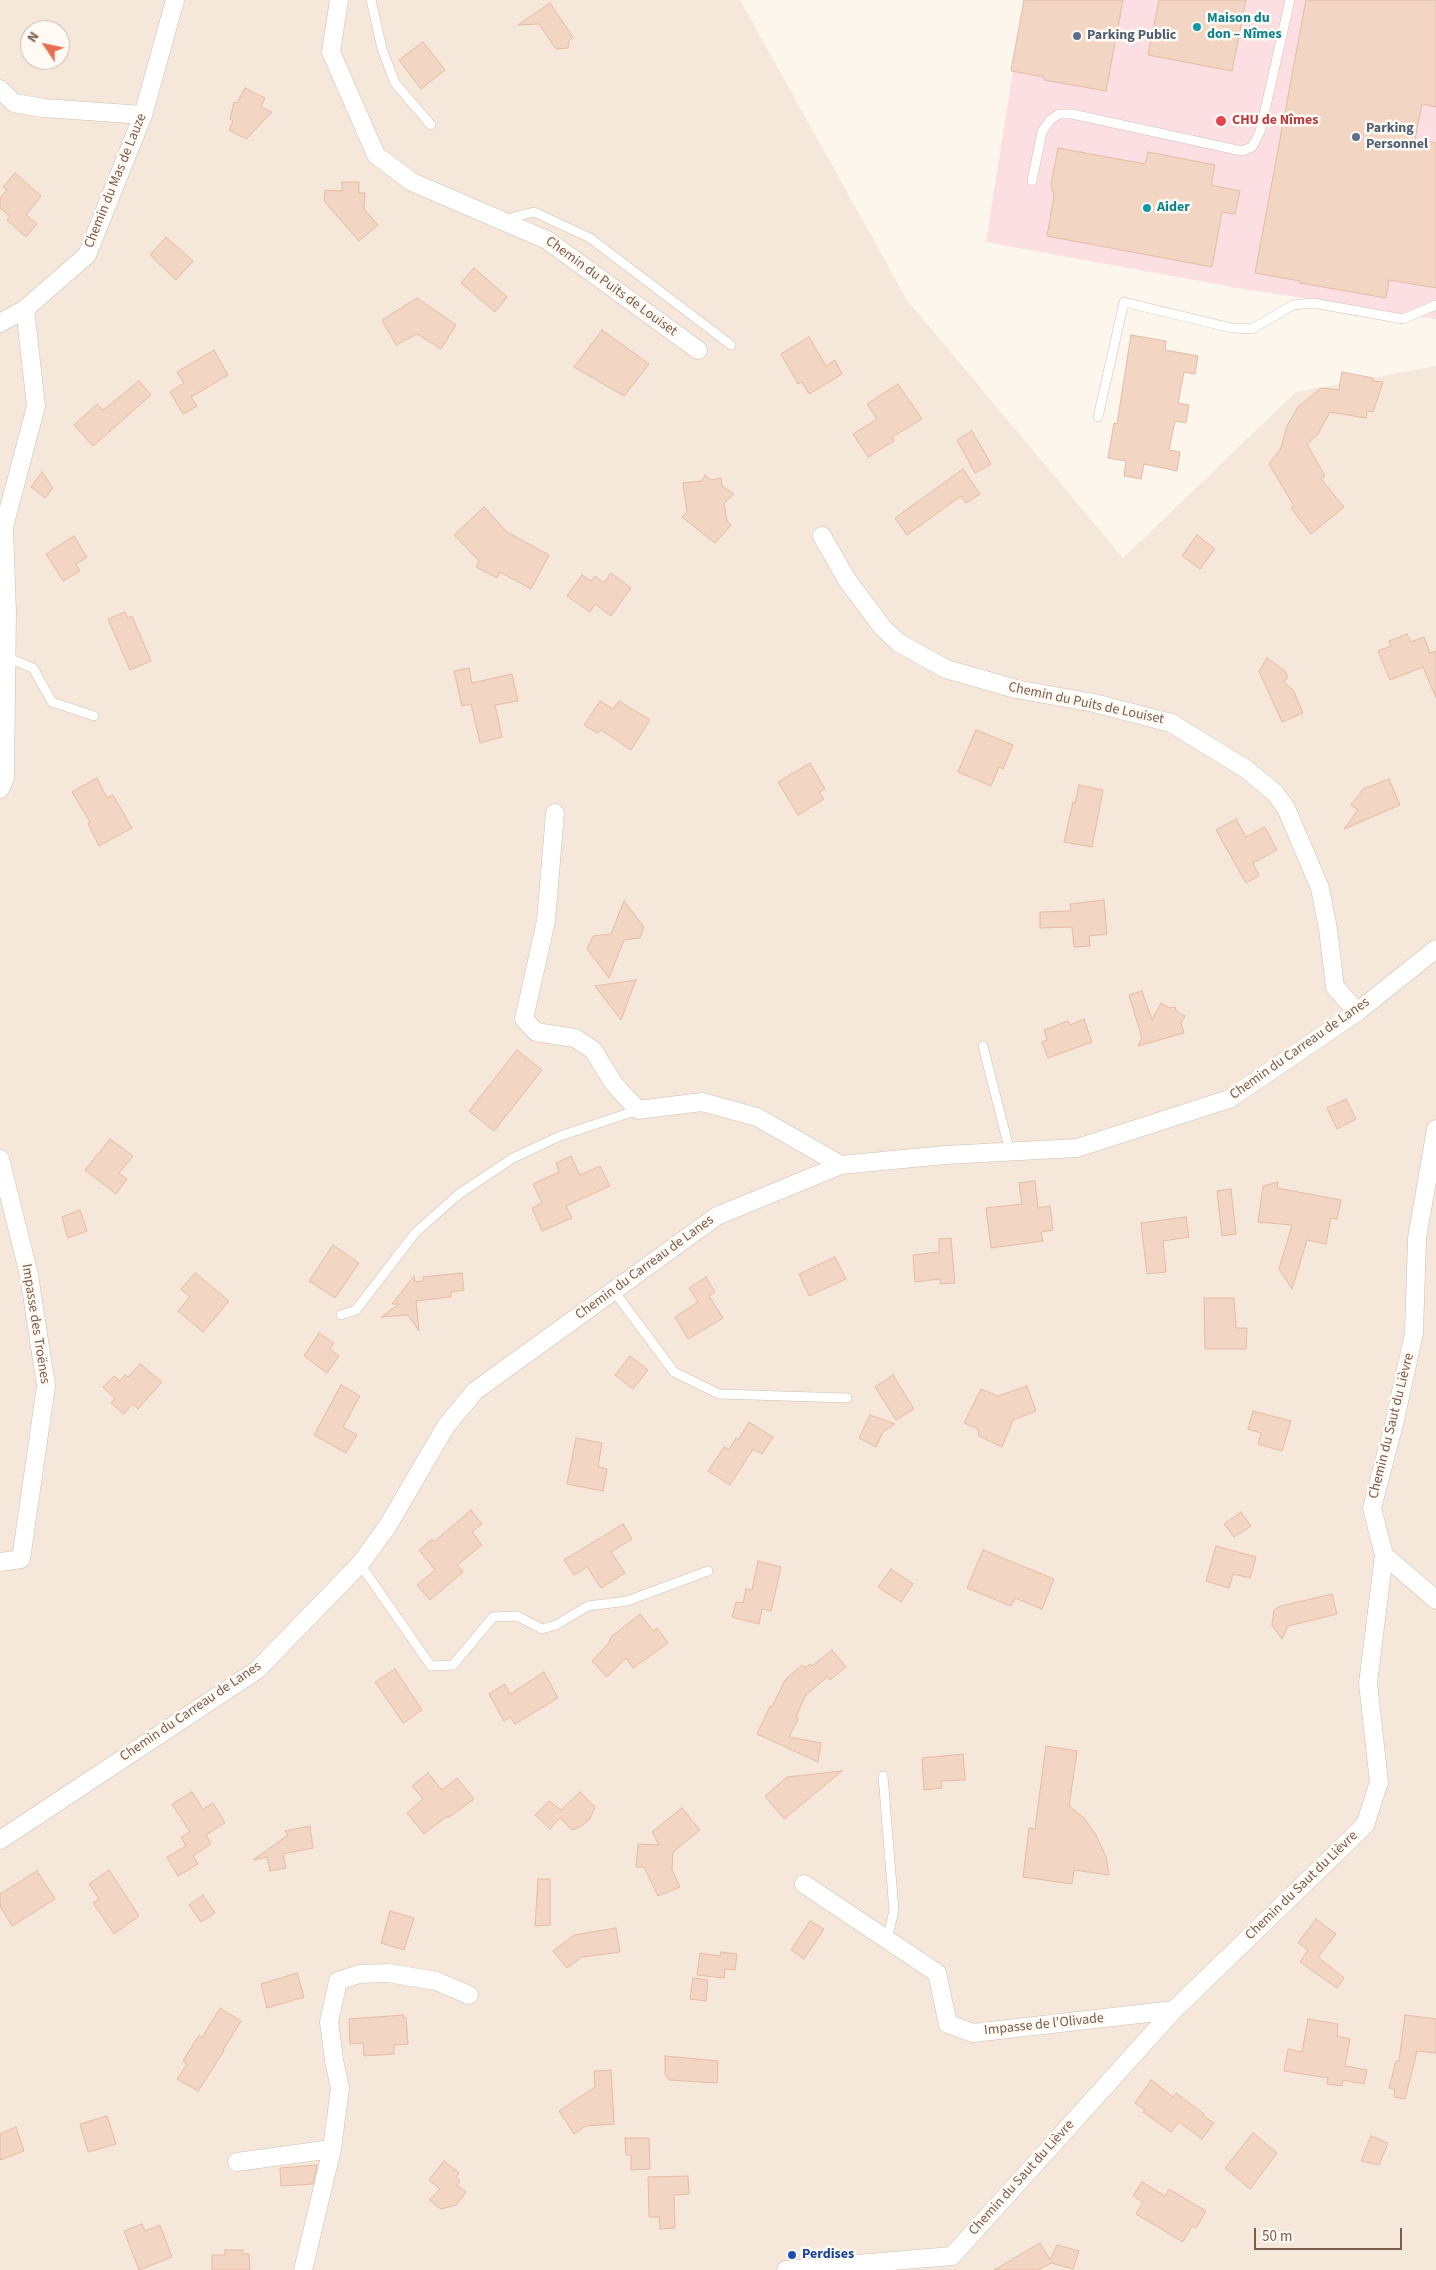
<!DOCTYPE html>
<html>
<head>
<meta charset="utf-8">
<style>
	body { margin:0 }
	#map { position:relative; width:1436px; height:2270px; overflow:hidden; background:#fdf6ec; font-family:"Source Sans 3",sans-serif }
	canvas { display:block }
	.north { position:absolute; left:20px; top:20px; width:50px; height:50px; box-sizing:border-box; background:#fffaf3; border:1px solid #cabbb1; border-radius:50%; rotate:304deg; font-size:14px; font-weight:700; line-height:20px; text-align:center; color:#7a5c4d }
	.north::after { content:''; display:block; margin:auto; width:18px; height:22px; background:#e76f51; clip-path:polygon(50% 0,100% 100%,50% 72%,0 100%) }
	.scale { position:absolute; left:1254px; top:2228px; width:148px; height:22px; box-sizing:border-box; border:2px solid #7a5c4d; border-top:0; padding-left:6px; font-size:15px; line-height:18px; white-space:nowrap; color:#7a5c4d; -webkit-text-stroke:4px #fffaf3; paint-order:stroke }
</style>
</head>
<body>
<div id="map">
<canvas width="1436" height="2270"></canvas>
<div class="north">N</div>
<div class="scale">50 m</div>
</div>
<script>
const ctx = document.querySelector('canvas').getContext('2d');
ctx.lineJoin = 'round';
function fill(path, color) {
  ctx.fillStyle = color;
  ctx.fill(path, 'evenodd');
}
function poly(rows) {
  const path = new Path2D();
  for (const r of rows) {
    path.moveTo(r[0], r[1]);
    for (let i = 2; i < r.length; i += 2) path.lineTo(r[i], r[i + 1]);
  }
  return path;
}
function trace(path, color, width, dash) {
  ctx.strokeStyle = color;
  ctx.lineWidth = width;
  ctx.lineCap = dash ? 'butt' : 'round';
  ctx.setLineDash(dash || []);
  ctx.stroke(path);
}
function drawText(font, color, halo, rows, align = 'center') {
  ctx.font = font + ' "Source Sans 3",sans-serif';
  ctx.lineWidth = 5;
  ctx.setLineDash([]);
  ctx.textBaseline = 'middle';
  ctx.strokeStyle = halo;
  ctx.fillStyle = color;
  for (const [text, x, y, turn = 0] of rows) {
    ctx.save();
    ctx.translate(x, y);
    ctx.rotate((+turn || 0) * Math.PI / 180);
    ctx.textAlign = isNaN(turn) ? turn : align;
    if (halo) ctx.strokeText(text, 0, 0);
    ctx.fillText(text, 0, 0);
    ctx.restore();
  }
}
fill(poly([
	[0,0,740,0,907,300,1123,558,1296,392,1436,366,1436,2270,0,2270],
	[30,30,60,30,60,60,30,60]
]), '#f5e8da');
fill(poly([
	[1024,0,1436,0,1436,319,1238,288,986,242]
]), '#fbdfe3');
const building = poly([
	[1024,0,1123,0,1106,91,1044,80,1044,77,1011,71,1024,0],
	[1159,0,1246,0,1232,71,1148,55,1159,0],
	[1306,0,1436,0,1436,107,1422,104,1415,139,1436,143,1436,288,1389,280,1386,298,1300,283,1300,281,1255,273,1306,0],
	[550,3,573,37,569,41,568,48,556,49,539,24,518,25,550,3],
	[423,42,445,70,421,89,399,60,423,42],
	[245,88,265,98,261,107,272,112,246,139,229,130,233,121,230,119,234,102,237,103,245,88],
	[1058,148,1145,164,1148,152,1215,165,1211,185,1240,191,1235,214,1222,212,1212,267,1047,236,1054,196,1051,184,1058,148],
	[15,173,41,196,26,215,37,224,26,237,7,220,10,216,0,208,0,198,7,190,3,187,15,173],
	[342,182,359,182,359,193,365,193,364,209,378,225,359,241,324,201,325,190,342,191,342,182],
	[166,237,193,261,176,280,150,255,166,237],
	[474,268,507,297,495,312,461,283,474,268],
	[417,298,456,325,441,349,417,334,396,345,382,320,417,298],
	[602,330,649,364,624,396,574,367,602,330],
	[1131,335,1166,341,1165,350,1198,356,1195,374,1184,372,1178,403,1189,405,1186,423,1175,421,1169,450,1180,452,1177,471,1144,464,1141,479,1124,476,1126,461,1108,458,1114,423,1117,424,1131,335],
	[809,337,826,366,835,360,842,374,809,394,802,382,798,384,781,354,809,337],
	[214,350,228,375,191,397,197,406,183,414,170,392,184,383,177,372,214,350],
	[1342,372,1373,378,1373,381,1383,382,1373,412,1367,411,1366,418,1330,412,1318,434,1307,444,1325,476,1321,479,1344,507,1311,534,1291,508,1294,506,1269,464,1281,448,1287,426,1298,407,1321,388,1339,390,1342,372],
	[139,381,151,395,93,446,74,425,97,404,103,410,139,381],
	[898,384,922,419,892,437,894,441,868,457,853,434,877,419,867,404,898,384],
	[972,431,991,464,975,473,957,440,972,431],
	[963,469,980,494,966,503,961,496,907,535,895,518,963,469],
	[42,472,53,488,45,498,31,487,42,472],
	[705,475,711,480,721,478,722,486,734,494,724,503,727,521,731,525,715,543,682,517,687,512,683,483,702,481,705,475],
	[484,507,507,532,549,555,531,589,500,572,497,578,476,567,479,561,454,535,484,507],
	[1197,535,1215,549,1200,569,1182,556,1197,535],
	[74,536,87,557,76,564,80,571,63,581,46,554,74,536],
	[611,573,631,588,611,616,595,604,590,612,567,596,582,575,591,581,595,576,604,583,611,573],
	[125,612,128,618,132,616,151,661,130,670,108,619,125,612],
	[1407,634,1411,642,1424,637,1430,653,1436,651,1436,698,1423,667,1390,680,1378,651,1391,646,1389,641,1407,634],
	[1267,658,1285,671,1288,677,1284,682,1293,690,1303,713,1282,722,1259,671,1267,658],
	[469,668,472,683,512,674,518,701,495,705,502,737,480,743,471,704,462,706,454,671,469,668],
	[600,701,613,709,619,701,650,720,631,750,601,730,597,733,584,725,600,701],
	[976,730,1013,745,1003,769,999,767,991,786,958,772,976,730],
	[810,763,825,789,819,792,824,799,798,815,778,782,810,763],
	[97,778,107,798,113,795,132,828,99,846,88,824,90,822,72,792,97,778],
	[1389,779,1400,805,1344,829,1358,810,1351,805,1363,789,1389,779],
	[1079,785,1103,790,1092,847,1064,842,1073,802,1075,803,1079,785],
	[1236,819,1246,837,1265,827,1277,850,1253,863,1259,876,1246,883,1216,830,1236,819],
	[1104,900,1107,934,1089,936,1090,946,1074,947,1072,927,1040,928,1040,912,1071,911,1070,904,1104,900],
	[624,901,644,927,640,938,624,940,609,978,587,949,593,936,611,934,624,901],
	[636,980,621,1020,595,986,636,980],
	[1142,991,1152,1020,1161,1003,1169,1008,1175,1007,1177,1012,1185,1016,1181,1023,1184,1033,1138,1046,1142,1038,1129,995,1142,991],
	[1084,1019,1092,1042,1048,1058,1042,1042,1047,1040,1044,1030,1068,1021,1070,1025,1084,1019],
	[517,1050,542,1070,494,1131,469,1111,517,1050],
	[1346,1099,1356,1119,1337,1129,1327,1108,1346,1099],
	[110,1139,133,1156,119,1173,127,1179,116,1194,85,1170,110,1139],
	[571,1156,580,1175,600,1166,610,1186,566,1206,572,1218,542,1231,532,1208,542,1203,533,1184,559,1172,556,1163,571,1156],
	[1035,1181,1038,1208,1050,1206,1053,1230,1041,1232,1043,1241,991,1248,986,1208,1022,1204,1019,1183,1035,1181],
	[1278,1182,1277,1188,1341,1200,1337,1219,1331,1218,1326,1244,1307,1240,1292,1289,1279,1269,1292,1225,1258,1222,1263,1186,1278,1182],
	[1231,1189,1236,1234,1222,1236,1217,1191,1231,1189],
	[80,1210,87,1231,68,1238,62,1217,80,1210],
	[1186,1217,1189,1237,1163,1241,1166,1272,1147,1274,1141,1223,1186,1217],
	[951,1238,955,1283,940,1284,940,1279,915,1282,913,1255,939,1252,939,1239,951,1238],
	[333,1245,359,1263,335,1298,309,1281,333,1245],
	[835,1257,846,1279,809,1296,799,1274,835,1257],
	[195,1273,229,1301,203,1332,178,1311,190,1297,181,1289,195,1273],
	[462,1273,464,1290,451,1292,451,1297,416,1301,419,1331,408,1315,381,1317,399,1304,392,1304,414,1276,415,1282,423,1281,423,1277,462,1273],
	[706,1277,715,1292,709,1296,723,1318,688,1339,675,1317,698,1302,689,1288,706,1277],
	[1204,1298,1234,1298,1236,1328,1247,1328,1246,1349,1205,1349,1204,1298],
	[319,1333,334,1343,330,1349,339,1356,327,1373,304,1356,319,1333],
	[630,1356,648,1370,633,1389,615,1375,630,1356],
	[140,1364,162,1382,138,1409,132,1404,124,1414,111,1403,115,1398,103,1387,114,1376,120,1381,125,1375,128,1377,140,1364],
	[893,1375,914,1409,896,1420,875,1387,893,1375],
	[341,1385,360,1396,343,1427,357,1435,346,1453,314,1435,341,1385],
	[1027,1386,1036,1411,1013,1420,1002,1447,979,1436,978,1429,964,1423,981,1389,998,1396,1027,1386],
	[1253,1411,1291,1421,1282,1451,1258,1444,1261,1433,1248,1429,1253,1411],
	[870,1415,895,1424,883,1432,876,1447,859,1438,870,1415],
	[749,1422,773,1437,762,1454,753,1449,730,1485,708,1471,724,1447,729,1450,736,1438,738,1440,749,1422],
	[576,1438,602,1443,598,1467,607,1469,603,1491,567,1484,576,1438],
	[471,1510,482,1524,472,1532,482,1545,457,1565,463,1572,430,1600,417,1585,435,1570,419,1550,432,1539,434,1542,471,1510],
	[1241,1512,1251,1526,1234,1537,1224,1524,1241,1512],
	[623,1524,632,1539,611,1552,625,1573,601,1588,587,1567,574,1575,564,1560,623,1524],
	[1216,1546,1256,1557,1250,1578,1233,1574,1229,1588,1206,1581,1216,1546],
	[983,1550,1054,1579,1042,1609,1015,1598,1011,1606,967,1588,983,1550],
	[758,1561,781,1567,771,1611,762,1609,759,1624,732,1617,736,1602,743,1603,746,1589,752,1590,758,1561],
	[891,1569,913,1584,901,1602,878,1587,891,1569],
	[1332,1594,1337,1614,1288,1626,1282,1639,1272,1625,1274,1610,1281,1606,1332,1594],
	[640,1614,653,1631,657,1628,668,1643,633,1668,626,1658,607,1677,592,1661,608,1644,611,1637,640,1614],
	[832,1650,846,1667,830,1680,827,1677,805,1696,796,1717,798,1719,789,1737,821,1743,818,1762,757,1734,770,1706,772,1707,785,1680,802,1665,805,1668,810,1664,812,1666,832,1650],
	[395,1669,422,1710,403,1723,375,1682,395,1669],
	[544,1672,558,1698,515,1724,510,1717,504,1721,489,1694,505,1684,510,1694,544,1672],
	[1046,1746,1077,1751,1069,1806,1084,1818,1096,1835,1106,1857,1109,1875,1074,1870,1072,1884,1023,1877,1029,1828,1035,1829,1046,1746],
	[963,1754,965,1780,941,1781,942,1788,924,1790,922,1758,963,1754],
	[842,1771,784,1819,765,1796,787,1777,842,1771],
	[428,1773,442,1790,457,1778,474,1799,448,1818,447,1816,424,1834,407,1813,423,1799,412,1786,428,1773],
	[192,1792,203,1809,213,1803,225,1823,206,1835,211,1844,193,1856,198,1864,178,1876,167,1857,186,1846,181,1837,190,1832,172,1804,192,1792],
	[580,1792,595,1807,590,1819,580,1827,572,1830,560,1818,550,1829,535,1815,549,1801,561,1810,580,1792],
	[682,1808,700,1830,673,1852,672,1870,680,1887,658,1896,644,1867,636,1867,638,1844,659,1845,652,1832,682,1808],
	[310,1826,313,1848,283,1854,286,1868,270,1871,267,1857,253,1860,288,1835,285,1831,310,1826],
	[109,1870,139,1916,114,1934,93,1903,99,1899,89,1884,109,1870],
	[37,1871,55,1899,12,1926,0,1906,0,1894,37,1871],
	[538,1879,550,1879,550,1925,535,1926,538,1879],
	[203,1895,215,1913,201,1922,189,1905,203,1895],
	[390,1911,414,1918,404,1950,381,1943,390,1911],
	[1316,1919,1336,1934,1318,1957,1344,1978,1337,1988,1300,1962,1308,1950,1298,1943,1316,1919],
	[810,1921,824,1929,804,1959,791,1950,810,1921],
	[616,1928,620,1952,582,1957,567,1968,553,1951,574,1935,616,1928],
	[721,1952,737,1954,735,1970,725,1969,724,1978,697,1975,700,1953,720,1956,721,1952],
	[297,1973,304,1997,267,2008,261,1984,297,1973],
	[693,1978,708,1980,706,2001,690,1999,693,1978],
	[220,2008,241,2021,223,2050,224,2051,198,2091,177,2079,187,2064,183,2061,199,2035,202,2038,220,2008],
	[403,2015,403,2018,406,2017,408,2044,394,2045,394,2054,364,2056,363,2043,350,2044,349,2019,403,2015],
	[1405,2015,1436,2019,1436,2053,1417,2051,1405,2099,1394,2097,1395,2089,1389,2088,1396,2061,1399,2061,1405,2015],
	[1308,2019,1338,2024,1337,2036,1350,2039,1345,2066,1367,2070,1364,2084,1343,2080,1342,2086,1327,2084,1328,2078,1284,2071,1288,2049,1302,2052,1308,2019],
	[665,2056,718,2061,717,2083,669,2080,665,2074,665,2056],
	[611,2070,614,2124,586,2126,574,2134,559,2111,595,2087,594,2071,611,2070],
	[1151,2080,1173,2097,1176,2093,1204,2114,1203,2116,1214,2123,1202,2139,1179,2122,1171,2132,1143,2112,1145,2110,1135,2103,1151,2080],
	[107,2116,116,2144,88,2152,80,2124,107,2116],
	[16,2127,24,2151,0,2160,0,2134,16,2127],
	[1253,2133,1277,2153,1250,2189,1225,2168,1253,2133],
	[1371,2136,1388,2143,1379,2165,1361,2161,1371,2136],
	[625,2138,649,2138,650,2169,631,2170,631,2155,626,2155,625,2138],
	[444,2161,459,2173,456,2177,460,2181,457,2185,466,2192,456,2205,441,2209,429,2200,440,2189,429,2180,444,2161],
	[317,2165,313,2184,281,2186,280,2168,317,2165],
	[688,2176,689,2194,674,2195,675,2228,660,2229,659,2217,649,2217,648,2177,688,2176],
	[1142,2182,1165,2196,1169,2189,1206,2211,1196,2228,1192,2226,1183,2242,1136,2214,1143,2202,1133,2196,1142,2182],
	[142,2224,145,2231,160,2225,172,2257,139,2270,124,2231,142,2224],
	[1040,2243,1050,2260,1057,2245,1079,2251,1073,2269,1051,2263,1038,2270,994,2270,1040,2243],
	[225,2250,243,2250,243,2254,249,2254,250,2270,212,2270,212,2255,225,2255,225,2250]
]);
fill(building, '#f3d5c3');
trace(building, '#e6bba3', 1);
const lane = poly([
	[371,0,382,49,395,83,431,125],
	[1032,181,1042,132,1050,120,1059,114,1072,114,1242,151,1252,147,1260,132,1290,0],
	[506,222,514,217,534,212,590,238,731,345],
	[1098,417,1124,302,1232,328,1252,329,1293,305,1313,303,1403,319,1436,305],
	[6,657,33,668,52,702,94,716],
	[983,1046,1010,1152],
	[613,1290,674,1372,719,1394,847,1398],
	[341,1315,356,1310,415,1233,459,1194,513,1158,560,1136,638,1110],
	[360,1564,431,1666,453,1665,493,1617,517,1616,542,1629,556,1625,588,1606,627,1601,708,1571],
	[883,1776,894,1911,887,1939]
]);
const street = poly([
	[339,0,331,52,376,155,412,182,547,240,698,350],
	[0,89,14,103,44,108,143,115],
	[0,323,25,309,87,255,143,115,175,0],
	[822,536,847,580,883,628,899,643,946,669,1016,689,1094,703,1171,723,1246,769,1275,793,1286,808,1320,888,1328,929,1335,987,1357,1012],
	[0,789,5,778,7,612,4,527,36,406,25,309],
	[555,813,546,921,524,1019,536,1032,575,1038,593,1050,614,1084,638,1110,702,1102,757,1117,841,1165],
	[0,1159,29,1275,46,1386,21,1559,0,1562],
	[1384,1555,1436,1600],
	[0,1840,257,1670,360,1564,387,1527,446,1426,475,1391,717,1216,841,1165,945,1155,1077,1148,1229,1099,1357,1012,1436,949],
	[804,1884,937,1973,948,2024,973,2033,1174,2010],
	[332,2149,340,2088,334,2060,329,2022,338,1981,359,1974,388,1973,436,1981,469,1995],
	[237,2162,332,2149,303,2270],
	[786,2270,952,2256,1174,2010,1365,1825,1379,1782,1368,1683,1384,1555,1372,1508,1394,1424,1414,1333,1417,1238,1436,1129]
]);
trace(lane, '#d1beb0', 10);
trace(street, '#d1beb0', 19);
trace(lane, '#fff', 9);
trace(street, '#fff', 18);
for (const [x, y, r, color] of [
	[1197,27,5,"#0f9aa8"],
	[1077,36,5,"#5c6f8a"],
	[1221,121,6,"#e0444e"],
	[1356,137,5,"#5c6f8a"],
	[1147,208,5,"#0f9aa8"],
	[792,2255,5,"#1a4fb4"]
]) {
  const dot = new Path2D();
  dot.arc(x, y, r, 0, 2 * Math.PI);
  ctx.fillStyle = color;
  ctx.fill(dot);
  trace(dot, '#fffaf3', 2);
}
drawText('bold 14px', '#0d838f', '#fffaf3', [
	["Maison du",1207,19],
	["don – Nîmes",1207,35],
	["Aider",1157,208]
], 'left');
drawText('bold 14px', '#4e5e75', '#fffaf3', [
	["Parking Public",1087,36],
	["Parking",1366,129],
	["Personnel",1366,145]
], 'left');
drawText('bold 14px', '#be3a42', '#fffaf3', [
	["CHU de Nîmes",1232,121]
], 'left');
drawText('14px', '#7a5c4d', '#fffaf3', [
	["Chemin du Mas de Lauze",116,181,-68],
	["Chemin du Puits de Louiset",611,287,36],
	["Chemin du Puits de Louiset",1086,704,12],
	["Chemin du Carreau de Lanes",1300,1049,-35],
	["Chemin du Carreau de Lanes",645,1268,-36],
	["Impasse des Troënes",35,1324,81],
	["Chemin du Saut du Lièvre",1392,1426,-76],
	["Chemin du Carreau de Lanes",191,1712,-34],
	["Chemin du Saut du Lièvre",1302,1886,-44],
	["Impasse de l'Olivade",1044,2025,-6],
	["Chemin du Saut du Lièvre",1022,2178,-48]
]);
drawText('bold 14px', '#164399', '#fffaf3', [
	["Perdises",802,2255]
], 'left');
</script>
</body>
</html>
